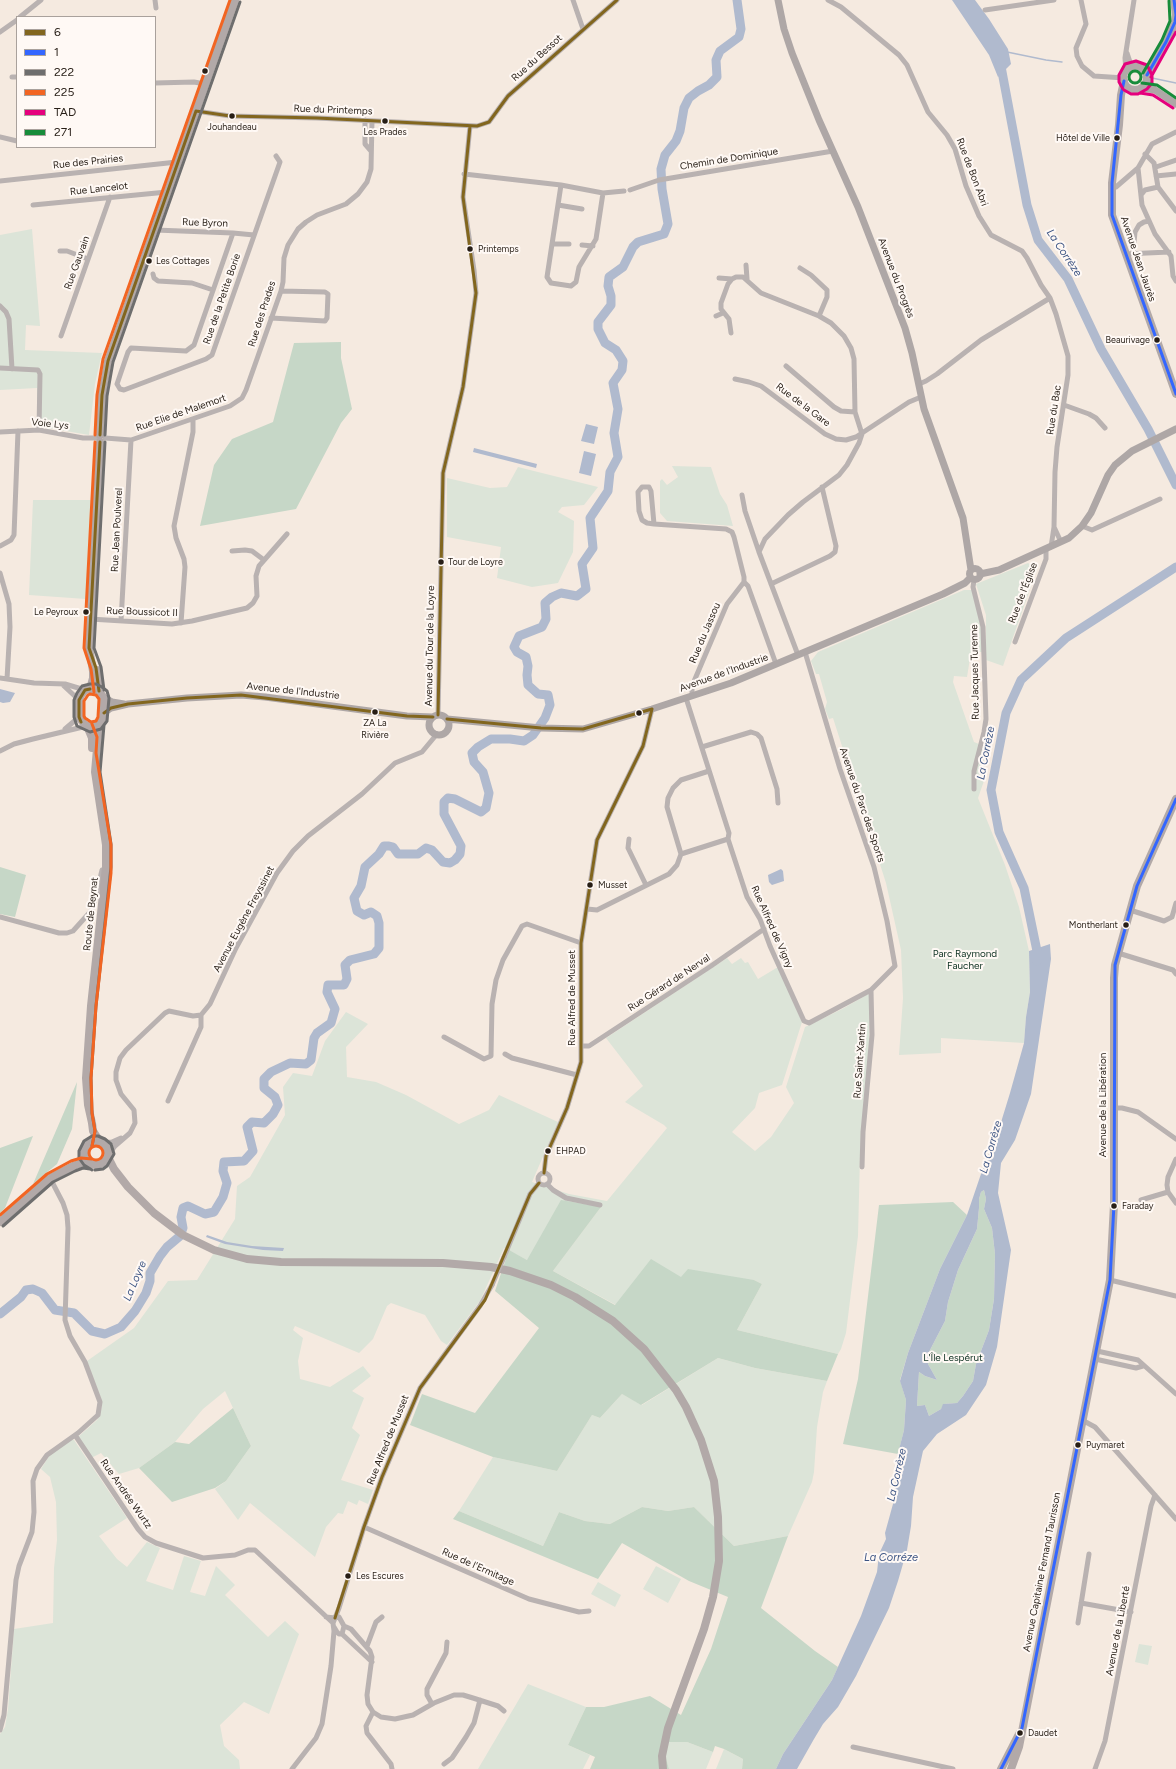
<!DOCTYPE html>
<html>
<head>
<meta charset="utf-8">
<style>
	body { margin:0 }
	#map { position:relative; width:1176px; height:1769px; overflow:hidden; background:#f5eae0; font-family:Figtree,sans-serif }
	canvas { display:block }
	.legend { position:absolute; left:16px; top:16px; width:140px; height:132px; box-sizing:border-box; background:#fff9f5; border:1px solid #a9a19c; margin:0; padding:5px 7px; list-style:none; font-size:12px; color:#271e16 }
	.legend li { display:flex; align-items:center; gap:8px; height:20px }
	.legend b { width:20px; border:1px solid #a9a19c }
</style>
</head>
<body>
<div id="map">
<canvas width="1176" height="1769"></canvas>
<ul class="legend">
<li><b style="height:5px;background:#82661e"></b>6</li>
<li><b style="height:5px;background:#36f"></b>1</li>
<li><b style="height:5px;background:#6e6e6e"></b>222</li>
<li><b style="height:5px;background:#f26522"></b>225</li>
<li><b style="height:5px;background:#e5007d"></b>TAD</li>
<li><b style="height:5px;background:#178c3a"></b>271</li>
</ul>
</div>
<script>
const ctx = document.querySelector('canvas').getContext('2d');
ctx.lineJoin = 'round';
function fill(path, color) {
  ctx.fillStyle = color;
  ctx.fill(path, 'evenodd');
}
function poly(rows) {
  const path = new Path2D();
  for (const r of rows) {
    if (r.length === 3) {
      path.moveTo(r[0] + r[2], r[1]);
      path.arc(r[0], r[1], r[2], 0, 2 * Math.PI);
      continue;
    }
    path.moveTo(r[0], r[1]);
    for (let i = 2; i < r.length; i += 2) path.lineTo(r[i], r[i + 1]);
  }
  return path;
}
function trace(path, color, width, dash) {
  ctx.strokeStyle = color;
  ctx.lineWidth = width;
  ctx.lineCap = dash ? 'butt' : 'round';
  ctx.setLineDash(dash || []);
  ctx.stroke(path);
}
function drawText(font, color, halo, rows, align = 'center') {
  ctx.font = font + ' Figtree,sans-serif';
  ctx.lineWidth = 4;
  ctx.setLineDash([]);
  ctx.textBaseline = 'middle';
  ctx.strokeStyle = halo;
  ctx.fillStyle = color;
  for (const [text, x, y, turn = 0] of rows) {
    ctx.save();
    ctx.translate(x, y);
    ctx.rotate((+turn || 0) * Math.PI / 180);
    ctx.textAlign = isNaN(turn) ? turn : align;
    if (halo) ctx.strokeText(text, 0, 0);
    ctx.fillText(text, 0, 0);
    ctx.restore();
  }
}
fill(poly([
	[32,229,40,326,26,325,25,350,102,353,95,384,89,435,37,426,37,388,0,390,0,235],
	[672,466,711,467,720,494,727,505,733,526,667,521,660,513,660,481,662,479,667,485,678,477],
	[518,467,598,487,584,505,562,507,558,512,574,521,573,552,558,583,532,587,497,578,501,547,447,537,447,478,490,488,507,487],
	[33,500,91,500,86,599,29,595],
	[1028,563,1037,569,1003,666,986,660,986,615,976,584],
	[964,590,974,590,982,617,984,652,971,652,967,677,954,676,953,682,974,742,984,746,985,778,978,798,1005,865,1019,907,1029,951,1030,992,1026,1017,1024,1043,941,1038,941,1053,899,1055,903,998,901,950,886,883,833,718,829,719,825,709,827,702,819,674,816,674,811,661,818,652],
	[727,958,732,964,741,958,745,963,748,962,758,979,778,967,802,1022,782,1085,759,1093,755,1108,732,1132,755,1151,771,1137,794,1103,786,1087,805,1027,842,1009,870,993,869,1044,860,1156,858,1236,846,1333,841,1349,838,1354,737,1330,762,1284,754,1280,681,1277,616,1305,553,1271,601,1207,527,1260,504,1248,480,1301,447,1345,441,1341,425,1315,391,1303,387,1306,373,1339,359,1353,295,1326,293,1330,303,1338,298,1361,300,1379,330,1387,363,1366,371,1376,352,1391,364,1398,352,1428,360,1435,341,1480,373,1490,368,1504,359,1500,357,1505,348,1501,343,1514,338,1513,326,1527,315,1557,250,1503,238,1520,215,1489,226,1481,251,1446,225,1391,203,1409,175,1442,139,1468,119,1474,101,1453,91,1458,78,1437,97,1420,101,1412,102,1401,87,1361,134,1328,168,1281,197,1280,235,1219,237,1186,250,1177,285,1115,283,1087,293,1073,312,1076,325,1041,346,1012,368,1024,346,1047,347,1077,376,1082,406,1095,459,1124,489,1110,499,1095,558,1122,532,1182,569,1194,607,1201,667,1128,664,1125,625,1102,643,1086,606,1038],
	[718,1358,755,1368,827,1381,823,1392,817,1427,814,1472,812,1482,788,1536,734,1546,694,1507,668,1511,642,1507,610,1524,585,1521,559,1512,543,1546,459,1511,493,1457,557,1471,592,1415,600,1418,622,1394,642,1405],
	[70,1438,74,1440,127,1518,99,1536,117,1559,127,1567,147,1542,160,1548,146,1581,173,1590,184,1556,201,1561,190,1592,205,1596,216,1566,235,1585,225,1595,268,1637,285,1621,299,1634,269,1714,244,1702,220,1725,224,1746,239,1760,240,1769,0,1769,0,1734,5,1727,8,1709,14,1629,53,1623,54,1568,57,1540,56,1502,50,1477,41,1469,49,1456],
	[656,1566,681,1579,668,1603,643,1589],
	[598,1582,621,1595,615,1607,591,1594],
	[1139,1644,1152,1646,1148,1665,1135,1662],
	[528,1684,586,1707,568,1745,590,1755,583,1769,478,1769],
	[660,1742,687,1742,713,1752,706,1769,669,1769],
	[724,1749,743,1759,742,1769,716,1769]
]), '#dce4d8');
fill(poly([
	[341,342,341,358,352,409,341,423,296,509,200,526,214,465,232,439,273,422,294,343],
	[0,867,26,875,15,917,0,914],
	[77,1082,72,1129,57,1164,33,1184],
	[33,1136,5,1208,0,1213,0,1148],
	[984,1190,986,1199,984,1209,992,1228,995,1254,994,1299,989,1330,976,1364,973,1381,963,1396,957,1403,944,1404,941,1409,929,1416,925,1405,917,1406,919,1372,925,1376,937,1380,928,1364,929,1352,945,1321,948,1302,958,1270,977,1229,979,1208,979,1199,981,1192],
	[561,1200,601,1207,553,1271,615,1305,651,1259,681,1277,688,1269,754,1280,762,1284,737,1330,838,1354,827,1381,755,1368,718,1358,641,1405,622,1394,600,1418,592,1415,557,1471,493,1457,410,1425,422,1394,475,1413,539,1328,495,1291,509,1250,527,1260],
	[953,1202,967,1215,940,1269,908,1353,900,1380,906,1400,904,1430,898,1454,843,1444,858,1379,879,1205],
	[233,1408,251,1446,226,1481,215,1488,172,1502,139,1468,175,1442,189,1444],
	[642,1507,668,1511,694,1507,734,1546,788,1536,761,1608,815,1651,838,1667,832,1680,783,1754,776,1769,742,1769,743,1759,724,1749,715,1746,713,1752,687,1742,661,1742,669,1769,590,1769,595,1757,568,1745,586,1707,604,1707,650,1696,681,1715,711,1649,728,1597,689,1581,622,1543,598,1579,453,1519,459,1511,543,1546,559,1512,585,1521,610,1524]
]), '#c6d7c7');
fill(poly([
	[952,0,975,0,989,19,1008,49,1011,64,998,77,989,55],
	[586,424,598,427,594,444,581,441],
	[474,448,537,464,536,468,473,452],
	[584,451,596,454,591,476,579,473],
	[0,689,15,693,10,702,3,703,0,702],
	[781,869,783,871,784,881,772,885,769,882,768,875],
	[1050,944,1051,959,1031,1094,1015,1140,1001,1163,998,1193,1011,1250,997,1347,986,1385,966,1415,937,1434,923,1451,913,1497,911,1526,907,1550,898,1581,889,1608,856,1676,838,1707,823,1724,814,1739,797,1769,776,1769,783,1754,832,1680,861,1616,877,1572,879,1554,886,1539,885,1533,896,1493,894,1469,904,1430,906,1400,900,1381,908,1353,940,1269,967,1215,982,1171,998,1132,1010,1093,1024,1043,1026,1017,1030,992,1029,951],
	[984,1190,986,1199,984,1209,992,1228,995,1254,994,1299,989,1330,976,1364,973,1381,963,1396,957,1403,943,1404,941,1409,929,1416,925,1405,917,1406,919,1372,925,1376,937,1380,928,1364,929,1352,945,1321,948,1302,958,1270,977,1229,979,1208,979,1199,981,1192],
	[207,1235,227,1242,252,1246,284,1248,283,1251,263,1250,225,1244,206,1237]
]), '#b0bace');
trace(poly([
	[1007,52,1046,60,1062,62],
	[1152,78,1176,83]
]), '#b0bace', 1.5);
trace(poly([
	[1000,61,1027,205,1038,240,1068,279,1101,349,1148,429,1176,485],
	[1037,961,1037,951,1024,888,999,832,991,790,1006,713,1021,680,1066,638,1176,567],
	[0,1314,21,1297,26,1290,33,1289,42,1293,55,1310,74,1313,92,1331,105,1334,121,1327,135,1311,146,1293,150,1281,150,1273,160,1256,167,1247,180,1236,183,1228,181,1217,183,1208,188,1206,205,1214,214,1212,223,1197,227,1183,223,1171,224,1162,244,1161,253,1151,247,1127,252,1122,264,1123,273,1114,278,1105,275,1097,264,1088,264,1079,271,1072,290,1063,306,1064,311,1060,314,1038,317,1033,331,1023,335,1009,327,992,328,985,344,985,347,979,345,965,350,960,374,954,379,948,379,923,377,916,371,912,364,915,357,911,354,898,361,886,365,867,379,854,384,846,389,846,393,847,398,854,418,854,426,848,432,850,443,862,450,863,455,860,460,854,461,846,444,814,444,802,448,798,455,799,481,812,486,808,489,793,483,772,474,762,472,753,478,747,491,739,510,739,524,741,533,735,545,718,550,705,548,695,538,694,528,685,527,675,528,666,526,657,517,652,514,647,519,636,542,627,546,619,545,603,552,597,561,593,577,596,586,589,582,564,593,548,590,518,608,491,610,472,618,457,614,433,618,409,613,383,622,370,623,361,616,350,605,343,598,329,598,322,611,305,611,296,608,286,609,277,623,267,633,247,638,242,664,234,668,224,662,189,661,169,665,155,676,141,680,131,684,108,689,98,698,91,709,85,717,77,716,60,720,51,739,37,741,29,737,0]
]), '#b0bace', 9);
trace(poly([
	[155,0,156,8],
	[573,0,583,29],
	[828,0,841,7,899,55,907,65,928,112,947,135,955,149,966,186,979,216,991,235,1022,251,1027,258,1041,285,1050,298,1056,314,1068,356,1068,375,1057,447,1055,472,1054,527],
	[1081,0,1086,24,1076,48,1077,56,1082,66,1094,76,1124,78],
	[985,10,1054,0],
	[20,17,41,0],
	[0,32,17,20],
	[1127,53,1130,62,1136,66],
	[1126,71,1125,58,1134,0],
	[12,77,17,77],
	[155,83,194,82,205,84],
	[196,111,230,116,317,118,477,126,489,122,508,96,617,0],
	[365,120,365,144,371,151],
	[0,137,17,141],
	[1145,154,1154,163,1158,187,1176,211],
	[1156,167,1176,160],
	[1138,168,1142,205,1155,234,1171,256,1173,276,1176,281],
	[464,174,561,185,603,193,624,191],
	[1156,176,1176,174],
	[0,181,177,162],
	[561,185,547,277,551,283,571,286,576,282,579,267,596,239,603,193],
	[1112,187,1116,187,1138,168,1152,144,1176,132],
	[630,190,659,180,833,151],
	[1141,195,1145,190,1158,187],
	[33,205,167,192],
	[558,205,582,209],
	[155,230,233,233,254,235],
	[233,233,194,345,186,351,131,348,128,352,117,384,120,389,124,390,206,359,212,355,280,162,276,156],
	[552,244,569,244],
	[582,245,593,246],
	[60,251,67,251,88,259],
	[1133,253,1135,232,1139,225,1144,222,1149,221],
	[1125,254,1169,252],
	[746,265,747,279],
	[800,268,811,275,827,290,827,297,819,316],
	[153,274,154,278,158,281,192,283,213,290],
	[719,278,732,279,736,277,743,277,761,293,819,316,831,323,844,336,851,348,854,359,855,412,862,434,859,443,847,465,839,475,803,502,788,515,765,539,759,552],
	[0,306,6,312,9,319,12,369],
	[716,316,723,313],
	[271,318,325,321,327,318,328,294,325,292,281,291],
	[731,333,729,319,721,309,721,303,728,284,732,279],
	[61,336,110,197],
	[786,366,834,407,841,411,855,412],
	[0,368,38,370,40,374,39,430],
	[735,379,749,382,761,386,825,434,836,439,846,440,856,437,909,402,921,397],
	[919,384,926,381,937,374,981,340,1050,298],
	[1064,405,1089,414,1096,418,1105,428],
	[0,432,39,430,83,438,97,438],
	[105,438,131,440,230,406,242,398,246,390,281,291,283,282,284,258,288,245,298,229,306,222,317,215,346,204,358,194,367,182,371,169,372,121],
	[742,495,745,511,759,552,798,655],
	[654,524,651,491,649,487,642,487,638,492,639,511,642,520,647,523,654,524,726,529,732,532,734,537,744,577,744,582,727,604,692,686,692,696],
	[1082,526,1092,530,1160,499],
	[0,546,11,540,14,535,18,431],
	[1051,547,1054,527,1061,542],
	[232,551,245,550,252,551,264,560],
	[0,573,9,604,10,627,7,679],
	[744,582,748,586,776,664],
	[771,584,830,556,835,552,836,546,822,487],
	[90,619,172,624,192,621,247,608,253,603,257,596,256,576,259,566,287,534],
	[121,621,131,440],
	[181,623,185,567,184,559,176,538,174,526,193,432,193,419],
	[1015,642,1046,559,1046,550],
	[805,652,840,769,874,867,887,921,895,966,871,990,872,1035,863,1132,862,1167],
	[0,678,34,683,65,684,85,690],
	[64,686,79,700],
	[686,698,729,833,728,839,747,897,760,919,770,946,804,1021,809,1023,871,990],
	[438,715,443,473,463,387,476,293,474,270,463,197,470,126],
	[65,729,79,717],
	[702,747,751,732,757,734,761,738,777,789,778,803],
	[0,751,14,744,33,739,87,726],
	[974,789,974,771,984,732,986,719,983,627,973,587,974,580],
	[629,839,628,848,646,885],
	[681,854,667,807,668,798,673,788,681,780,709,771],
	[587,909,597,910,669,874,677,865,681,854,728,839],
	[1130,910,1164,921,1172,917,1176,903],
	[0,917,59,933,67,933,73,931,91,911,94,903,102,870],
	[1118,953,1173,970,1176,974],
	[444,1037,484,1059,491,1056,492,1004,496,980,503,960,522,926,527,924,581,943],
	[582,1046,589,1046,711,966,764,929],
	[505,1054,512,1058,577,1075],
	[168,1101,201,1027,201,1015,210,1004,236,948,277,873,293,851,308,836,362,794,395,763,422,752,437,734],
	[1113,1108,1122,1108,1138,1112,1176,1139],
	[103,1143,112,1142,121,1138],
	[109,1154,115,1146,130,1133,135,1123,134,1110,121,1094,116,1080,116,1072,120,1058,126,1050,165,1013,169,1011,193,1016,201,1015],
	[1176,1159,1168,1177,1167,1185,1168,1192,1176,1203],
	[544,1179,6],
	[544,1173,546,1156,567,1108,581,1062,581,943,597,840,643,746,652,709],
	[547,1184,553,1190,566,1198,600,1205],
	[1141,1200,1168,1192],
	[504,1257,530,1194,539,1183],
	[1110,1280,1176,1296],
	[1097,1351,1138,1360,1176,1394],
	[1095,1359,1136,1368,1143,1366],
	[1082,1420,1095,1427,1176,1519],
	[75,1435,138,1529,145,1537,156,1543,203,1558,235,1555,248,1550,255,1550,333,1623],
	[364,1527,529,1599,579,1612,589,1611],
	[1081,1603,1131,1612],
	[326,1617,335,1618,339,1608,364,1527,382,1477,420,1388,480,1306,492,1285],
	[1078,1623,1089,1554],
	[344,1626,351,1629,370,1651,372,1657,367,1695,368,1704,373,1712,381,1717,395,1719,413,1715,434,1703,454,1695,463,1695,473,1698,498,1706,504,1711],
	[342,1634,372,1662],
	[367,1646,376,1622,382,1617],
	[432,1704,427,1695,427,1689,446,1653,447,1642],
	[373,1712,366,1726,367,1733,391,1764,392,1769],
	[0,1730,4,1715,16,1580,19,1566,32,1532,34,1512,33,1481,37,1469,47,1455,78,1433,98,1415,100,1402,85,1362,70,1336,65,1320,68,1228,67,1215,63,1203,50,1178],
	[853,1747,953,1769],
	[444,1764,452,1758,466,1737,474,1723,480,1700],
	[292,1769,316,1738,322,1724,331,1666,334,1631,333,1623,335,1618,339,1617,344,1626,342,1634,339,1634,337,1632,334,1627],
	[1095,1769,1105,1741,1151,1506,1155,1495]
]), '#b9b2b1', 5);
trace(poly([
	[778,0,784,29,792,53,819,120,858,207,905,328,912,353,924,409,963,518,971,570],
	[1147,81,1155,90,1176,104],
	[1141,88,1155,90],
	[975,574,5.5],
	[980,574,999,570,1069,538,1082,526,1091,513,1108,475,1115,465,1132,451,1176,429],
	[104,698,112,702,124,704],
	[104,713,111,708,128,704,187,698,241,695,265,697,407,716,433,717],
	[439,725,10],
	[447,719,541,728,583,729,652,709,731,683,943,594,965,583,970,578]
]), '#aea7a6', 7);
trace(poly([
	[1135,78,12],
	[1147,75,1166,42,1175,22,1176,15,1174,0],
	[1124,81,1121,95,1119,125,1112,183,1112,215,1176,394],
	[100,435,102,395,108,361,235,0],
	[97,670,99,691],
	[90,689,93,678,93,671,89,648,100,442],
	[90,689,99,691,104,698,103,719,99,725,95,726,90,727,84,724,79,717,79,700,81,695,85,690,90,689],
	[99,725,95,772,106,845,106,867,91,1006,86,1078,88,1105,92,1123,93,1131,100,1142],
	[87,726,92,738,92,748],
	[96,1153,12],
	[108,1157,114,1169,128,1187,154,1213,183,1235,214,1250,247,1259,281,1262,443,1263,491,1267,510,1271,551,1285,575,1297,613,1321,644,1349,676,1390,686,1407,701,1440,714,1481,718,1517,719,1561,713,1597,704,1629,668,1728,662,1756,663,1769],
	[0,1222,50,1178,73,1166,82,1163,91,1164],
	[1001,1769,1019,1734],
	[1011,1769,1019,1747,1110,1280,1114,1204,1114,978,1115,965,1137,886,1176,799]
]), '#b2a9a8', 8);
trace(poly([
	[492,1285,504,1257]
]), '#b9b2b1', 5);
trace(poly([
	[196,111,230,116,317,118,477,126,489,122,508,96,617,0],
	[100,435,102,395,108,361,196,111],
	[99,691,96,668,89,648,100,442],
	[104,713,111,708,128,704,187,698,241,695,407,716,433,717],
	[438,715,443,473,463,387,476,293,463,197,470,126],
	[447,719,541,728,583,729,652,709],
	[81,722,79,717,79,700,85,690,90,689],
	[544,1173,546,1156,567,1108,581,1062,581,943,597,840,643,746,652,709],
	[335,1618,364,1527,382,1477,420,1388,485,1300,530,1194,539,1183]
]), '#82661e', 3);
trace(poly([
	[1147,75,1166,42,1175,22,1176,15,1174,0],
	[1124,81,1121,95,1112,183,1112,215,1176,394],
	[1001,1769,1022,1728,1110,1280,1114,1204,1115,965,1137,886,1176,799]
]), '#36f', 3);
trace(poly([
	[105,435,107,396,113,362,240,2],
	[90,684,96,684,102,687,107,691,109,698,107,721,101,729,90,732,77,726,74,717,74,700,77,693,82,686,90,684],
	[104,690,101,667,94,648,105,442],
	[92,1146,95,1131,92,1113,91,1078,96,1006,111,867,111,844,100,772,104,725],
	[92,1170,84,1165,79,1158,79,1151,84,1141,92,1136,98,1136,105,1139,111,1144,114,1154,107,1166,103,1169,95,1170],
	[3,1226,53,1182,75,1171,83,1168,90,1169]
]), '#6e6e6e', 3);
trace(poly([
	[95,435,97,395,103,359,230,0],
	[94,692,91,669,84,648,95,442],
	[90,694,96,695,99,699,98,717,96,721,91,722,85,718,84,716,84,701,88,695,90,694],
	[92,724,97,737,96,753,111,845,111,873,96,1006,91,1078,92,1113,95,1131,92,1146],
	[96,1153,7],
	[0,1215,47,1174,71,1161,81,1158,92,1159]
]), '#f26522', 3);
trace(poly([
	[1151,77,1176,32],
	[1123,89,1119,82,1119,75,1125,64,1136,61,1147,65,1152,75,1152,83,1147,89,1138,94,1131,94,1124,90],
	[1140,93,1153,95,1173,108]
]), '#e5007d', 3);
trace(poly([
	[1135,77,6],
	[1143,73,1162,40,1170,21,1169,1],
	[1142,83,1157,85,1176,98]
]), '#178c3a', 3);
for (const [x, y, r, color] of [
	[205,71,3.5,"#271e16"],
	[232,116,3.5,"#271e16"],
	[385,121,3.5,"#271e16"],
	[1117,138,3.5,"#271e16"],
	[470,249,3.5,"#271e16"],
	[149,261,3.5,"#271e16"],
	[1157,340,3.5,"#271e16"],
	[441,562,3.5,"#271e16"],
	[86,612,3.5,"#271e16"],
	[375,712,3.5,"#271e16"],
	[639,713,3.5,"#271e16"],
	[590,885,3.5,"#271e16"],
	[1126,925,3.5,"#271e16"],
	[548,1151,3.5,"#271e16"],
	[1114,1206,3.5,"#271e16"],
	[1078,1445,3.5,"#271e16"],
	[348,1576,3.5,"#271e16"],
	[1020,1733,3.5,"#271e16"]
]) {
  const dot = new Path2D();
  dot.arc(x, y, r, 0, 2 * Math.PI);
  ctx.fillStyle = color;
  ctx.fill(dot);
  trace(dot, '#fff9f5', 1.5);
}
drawText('9px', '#271e16', '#fff9f5', [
	["Jouhandeau",232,127,"center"],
	["Les Prades",385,132,"center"],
	["Hôtel de Ville",1110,138,"right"],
	["Printemps",478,249],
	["Les Cottages",156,261],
	["Beaurivage",1150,340,"right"],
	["Tour de Loyre",448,562],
	["Le Peyroux",78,612,"right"],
	["ZA La",375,723,"center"],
	["Rivière",375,735,"center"],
	["Musset",598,885],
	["Montherlant",1118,925,"right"],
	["EHPAD",556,1151],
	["Faraday",1122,1206],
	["Puymaret",1086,1445],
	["Les Escures",356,1576],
	["Daudet",1028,1733]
], 'left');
drawText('10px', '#271e16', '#fff9f5', [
	["Rue du Bessot",537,58,-42],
	["Rue du Printemps",333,110,2],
	["Chemin de Dominique",729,159,-9],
	["Rue des Prairies",88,162,-6],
	["Rue de Bon Abri",972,172,69],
	["Rue Lancelot",99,189,-6],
	["Rue Byron",205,223,2],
	["Avenue Jean Jaurès",1138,259,71],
	["Rue Gauvain",77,263,-70],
	["Avenue du Progrès",896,278,69],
	["Rue de la Petite Borie",222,299,-71],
	["Rue des Prades",262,314,-72],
	["Rue de la Gare",803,405,37],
	["Rue du Bac",1054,410,-81],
	["Rue Elie de Malemort",181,413,-19],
	["Voie Lys",50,424,6],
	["Rue Jean Poulverel",117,530,-87],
	["Rue de l'Église",1023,593,-69],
	["Rue Boussicot II",142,612,2],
	["Rue du Jassou",705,633,-67],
	["Avenue du Tour de la Loyre",430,646,-89],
	["Rue Jacques Turenne",975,672,-91],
	["Avenue de l'Industrie",724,673,-20],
	["Avenue de l'Industrie",293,691,6],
	["Avenue du Parc des Sports",862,805,71],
	["Route de Beynat",91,914,-84],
	["Avenue Eugène Freyssinet",244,919,-62],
	["Rue Alfred de Vigny",772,927,66],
	["Rue Gérard de Nerval",669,983,-33],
	["Rue Alfred de Musset",572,998,-90],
	["Rue Saint-Xantin",860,1061,-86],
	["Avenue de la Libération",1103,1105,-90],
	["Rue Alfred de Musset",388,1440,-68],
	["Rue Andrée Wurtz",126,1494,55],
	["Rue de l'Ermitage",478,1567,24],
	["Avenue Capitaine Fernand Taurisson",1042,1572,-79],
	["Avenue de la Liberté",1118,1631,-79]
]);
drawText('10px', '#0d3121', '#fff9f5', [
	["Parc Raymond",965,954],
	["Faucher",965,966],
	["L'Île Lespérut",953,1358]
]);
drawText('italic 11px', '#3d5584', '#fff9f5', [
	["La Corrèze",1064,253,56],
	["La Corrèze",986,753,-79],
	["La Corrèze",991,1147,-74],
	["La Loyre",135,1281,-67],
	["La Corrèze",897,1475,-77],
	["La Corréze",891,1558]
]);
</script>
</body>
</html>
